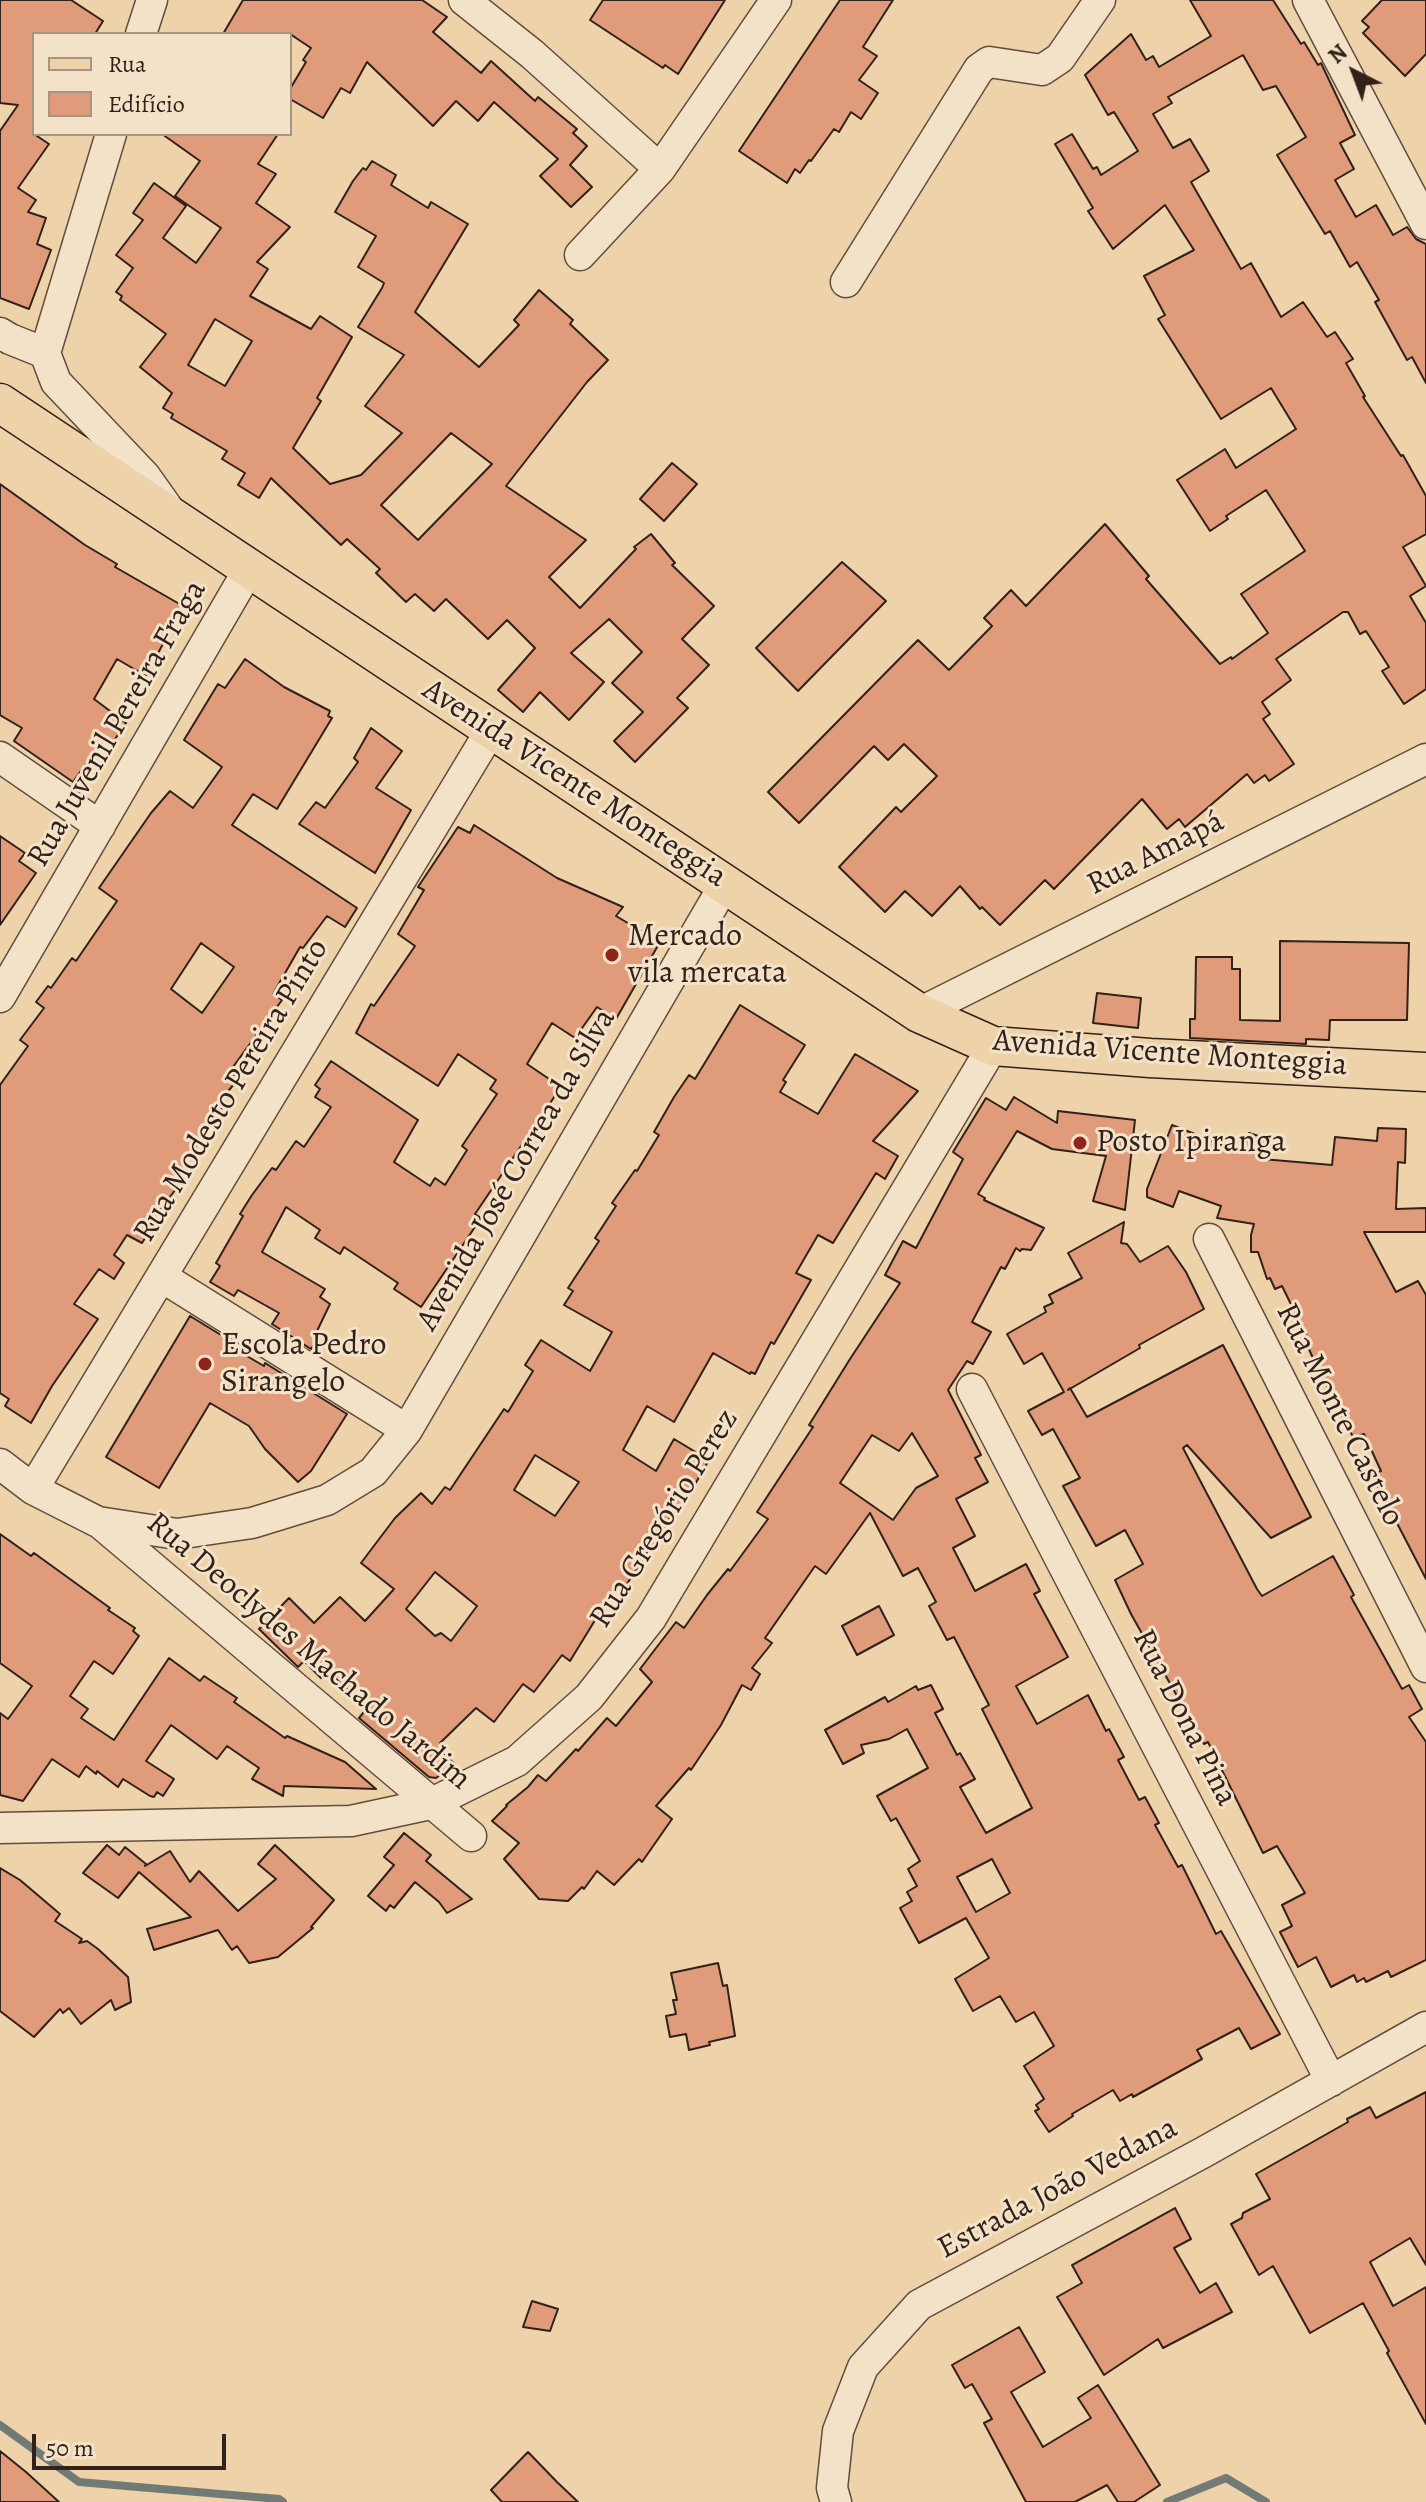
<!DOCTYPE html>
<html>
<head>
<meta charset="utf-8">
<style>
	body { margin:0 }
	#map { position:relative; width:1426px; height:2502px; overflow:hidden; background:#edd2aa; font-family:Alegreya,serif }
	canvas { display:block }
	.legend { position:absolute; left:32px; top:32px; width:260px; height:104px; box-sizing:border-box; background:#f3e2c8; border:2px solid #a69582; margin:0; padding:10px 14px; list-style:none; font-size:24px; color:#32211a }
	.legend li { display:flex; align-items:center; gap:16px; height:40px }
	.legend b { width:40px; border:2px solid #a69582 }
	.north { position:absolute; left:1314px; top:32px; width:80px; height:80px; -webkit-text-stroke:6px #f3e2c8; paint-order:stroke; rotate:318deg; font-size:22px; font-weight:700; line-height:32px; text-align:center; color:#32211a }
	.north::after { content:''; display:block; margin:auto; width:28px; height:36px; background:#32211a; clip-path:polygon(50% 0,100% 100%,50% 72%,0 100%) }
	.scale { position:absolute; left:32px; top:2434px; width:194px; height:36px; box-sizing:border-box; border:4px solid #32211a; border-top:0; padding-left:10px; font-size:24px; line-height:28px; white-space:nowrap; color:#32211a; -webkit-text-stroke:6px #f3e2c8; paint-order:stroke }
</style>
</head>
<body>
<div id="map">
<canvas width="1426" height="2502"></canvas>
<ul class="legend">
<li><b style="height:10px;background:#edd2aa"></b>Rua</li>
<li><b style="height:22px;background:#e09b7b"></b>Edifício</li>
</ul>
<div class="north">N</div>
<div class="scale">50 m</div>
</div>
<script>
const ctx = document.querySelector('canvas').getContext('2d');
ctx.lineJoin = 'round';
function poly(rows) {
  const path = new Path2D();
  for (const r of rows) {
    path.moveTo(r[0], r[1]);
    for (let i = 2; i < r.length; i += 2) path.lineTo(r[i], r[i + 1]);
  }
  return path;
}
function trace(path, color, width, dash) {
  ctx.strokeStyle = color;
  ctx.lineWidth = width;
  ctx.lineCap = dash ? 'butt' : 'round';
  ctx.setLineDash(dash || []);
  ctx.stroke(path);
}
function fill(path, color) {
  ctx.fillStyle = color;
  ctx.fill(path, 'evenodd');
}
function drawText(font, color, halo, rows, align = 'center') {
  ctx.font = font + ' Alegreya,serif';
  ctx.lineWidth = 6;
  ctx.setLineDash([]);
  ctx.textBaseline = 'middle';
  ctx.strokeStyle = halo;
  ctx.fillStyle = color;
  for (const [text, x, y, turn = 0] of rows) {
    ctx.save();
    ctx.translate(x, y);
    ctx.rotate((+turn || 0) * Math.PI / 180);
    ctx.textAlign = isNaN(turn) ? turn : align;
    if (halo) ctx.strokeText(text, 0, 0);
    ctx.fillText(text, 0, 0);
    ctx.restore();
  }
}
trace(poly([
	[0,2425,79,2482,279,2499,283,2502],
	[1167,2502,1226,2478,1266,2502]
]), '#727a76', 8);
const building = poly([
	[0,0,71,0,103,21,95,34,34,34,34,134,49,144,18,188,36,200,28,212,46,218,37,244,51,250,29,309,0,298,0,131,18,105,0,103,0,0],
	[243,0,422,0,447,17,433,32,481,73,491,61,535,101,538,97,577,129,573,133,587,146,570,165,592,187,571,207,540,176,558,159,494,102,478,121,456,101,433,126,367,62,350,93,341,88,323,118,290,99,290,89,306,62,303,60,311,48,290,34,223,34,243,0],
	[603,0,725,0,678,74,665,65,663,68,590,20,603,0],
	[840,0,893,0,863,47,877,56,859,80,878,93,861,119,851,112,839,132,834,129,811,161,809,160,800,173,795,169,787,183,739,151,840,0],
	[1190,0,1273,0,1301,44,1304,42,1318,65,1321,63,1355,135,1340,143,1354,169,1335,180,1356,217,1376,205,1393,235,1407,227,1416,239,1426,244,1426,383,1412,357,1407,360,1375,302,1379,300,1357,262,1350,267,1330,231,1325,234,1277,155,1306,137,1276,86,1263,90,1243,55,1168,97,1172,103,1153,114,1173,148,1190,139,1209,171,1191,182,1241,269,1251,263,1281,317,1303,302,1327,337,1335,332,1353,359,1346,363,1365,396,1363,397,1401,456,1403,455,1426,496,1426,534,1403,547,1426,586,1410,596,1426,623,1426,689,1404,704,1382,671,1389,667,1366,631,1360,634,1348,612,1343,612,1276,659,1291,680,1262,702,1270,714,1263,719,1294,764,1269,781,1265,775,1254,783,1247,774,1185,827,1179,819,1167,829,1142,799,1054,889,1045,880,1000,925,982,907,980,909,960,886,932,916,905,891,885,912,839,867,896,807,901,812,937,776,904,744,888,760,874,746,799,823,768,792,918,640,949,670,992,626,984,618,1011,590,1026,606,1105,524,1149,576,1146,579,1220,664,1231,657,1232,659,1268,633,1241,594,1305,551,1266,490,1226,516,1228,519,1210,531,1177,480,1225,449,1236,468,1296,429,1271,388,1221,419,1158,319,1165,315,1144,276,1194,250,1165,205,1113,249,1088,211,1093,208,1055,144,1072,134,1093,169,1097,167,1101,175,1138,151,1114,112,1108,115,1085,75,1131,34,1146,60,1153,56,1159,67,1211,36,1190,0],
	[1382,0,1426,0,1426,54,1405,76,1363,33,1369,27,1362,21,1382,0],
	[162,134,278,134,258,164,276,174,256,203,290,227,257,262,268,269,250,296,311,329,320,316,352,337,317,398,321,401,293,448,330,484,361,475,402,433,365,406,404,355,358,327,382,288,384,283,358,267,376,236,335,212,353,181,363,168,366,170,372,161,396,175,391,185,428,208,431,202,468,224,415,312,479,367,519,325,514,320,539,290,573,320,570,324,608,360,587,382,506,486,586,540,549,577,580,608,636,549,634,547,651,534,675,563,672,565,714,606,682,639,709,665,677,698,688,708,635,762,614,741,643,712,612,683,642,652,609,619,571,653,604,682,569,720,540,692,523,712,498,690,535,648,507,620,488,639,446,599,434,611,415,594,406,602,376,573,380,569,347,539,341,545,271,478,259,498,238,485,245,473,222,459,227,451,171,418,173,414,163,408,172,393,140,367,166,334,120,300,122,296,116,292,133,268,116,255,143,220,133,213,154,183,186,206,163,238,196,263,221,228,175,196,200,161,162,134],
	[215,319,252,341,225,386,188,365,215,319],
	[451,433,492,464,418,540,381,505,451,433],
	[672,463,697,484,664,521,640,499,672,463],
	[0,484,85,545,117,564,115,567,183,606,146,676,117,659,94,699,126,723,111,745,104,739,73,782,14,741,22,728,0,715,0,484],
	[842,562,886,601,798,691,756,648,842,562],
	[245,659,284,687,330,711,328,716,332,718,277,809,253,794,232,825,357,908,345,927,327,916,303,948,300,947,273,994,282,1000,233,1067,237,1070,230,1081,234,1084,221,1100,225,1104,182,1167,189,1172,150,1223,153,1225,142,1243,127,1235,114,1255,124,1263,114,1279,99,1269,74,1304,98,1319,52,1386,31,1423,5,1406,9,1399,0,1393,0,1085,28,1046,20,1040,44,1008,36,1002,48,986,51,988,72,958,76,961,117,901,99,888,151,813,170,791,193,808,222,767,184,740,218,684,225,688,245,659],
	[201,943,234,967,202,1013,171,989,201,943],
	[371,728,402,751,376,788,411,810,375,873,299,824,316,802,325,808,358,762,354,758,371,728],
	[474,825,557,878,623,907,616,916,660,942,616,1019,597,1007,575,1038,552,1023,527,1064,561,1087,475,1214,481,1218,421,1307,394,1289,398,1283,344,1247,340,1254,315,1238,320,1230,286,1207,262,1252,325,1289,320,1297,330,1304,317,1331,321,1334,311,1349,272,1324,279,1313,238,1290,234,1296,210,1282,220,1266,216,1263,243,1216,240,1214,252,1195,272,1168,276,1170,296,1141,304,1147,331,1107,315,1097,320,1089,315,1085,331,1061,418,1120,394,1162,430,1186,435,1178,445,1185,467,1150,462,1146,497,1094,490,1089,496,1080,458,1054,438,1086,356,1033,371,1004,374,1006,415,946,398,934,424,890,418,887,458,827,470,833,474,825],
	[0,836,25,853,19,861,36,873,0,925,0,836],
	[1280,941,1409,943,1407,1020,1330,1020,1329,1040,1306,1039,1306,1044,1190,1038,1190,1019,1195,1019,1196,957,1232,957,1232,969,1240,969,1240,1020,1280,1021,1280,941],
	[1097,993,1141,998,1138,1028,1093,1023,1097,993],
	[740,1005,805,1045,783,1080,786,1082,780,1092,818,1114,855,1054,918,1091,873,1141,898,1156,885,1179,876,1173,833,1243,818,1235,796,1273,811,1280,774,1344,771,1342,755,1374,751,1372,750,1374,713,1353,674,1422,647,1406,623,1450,656,1471,674,1439,709,1460,691,1491,676,1515,673,1513,623,1590,616,1586,570,1661,562,1655,534,1692,523,1684,494,1722,476,1708,440,1743,447,1749,442,1753,455,1764,436,1778,429,1777,359,1718,368,1707,328,1672,321,1678,304,1661,298,1667,259,1629,289,1598,314,1623,340,1597,365,1621,394,1589,361,1563,395,1518,421,1493,432,1504,445,1487,450,1490,504,1409,508,1412,533,1371,525,1365,541,1340,590,1371,612,1332,564,1305,573,1291,568,1288,599,1241,595,1238,616,1206,612,1203,635,1170,637,1171,659,1135,654,1132,674,1097,689,1075,695,1079,740,1005],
	[535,1455,579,1482,555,1516,514,1490,535,1455],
	[435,1572,477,1606,451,1641,441,1633,435,1636,406,1609,435,1572],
	[1014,1097,1057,1123,1058,1111,1135,1120,1125,1210,1093,1201,1106,1156,1052,1149,1017,1131,978,1194,985,1198,984,1200,1044,1228,1031,1250,1022,1249,1020,1251,1016,1248,1005,1269,1001,1267,972,1322,991,1332,973,1364,967,1361,948,1390,981,1455,975,1458,988,1482,956,1499,975,1536,953,1548,975,1591,1026,1564,1040,1591,1034,1594,1068,1657,1016,1686,1037,1724,1088,1695,1106,1731,1109,1729,1124,1757,1118,1760,1139,1800,1145,1797,1159,1823,1155,1825,1178,1867,1182,1865,1216,1934,1221,1931,1280,2034,1251,2049,1239,2028,1197,2050,1202,2059,1133,2097,1132,2094,1120,2101,1113,2090,1072,2114,1073,2116,1049,2132,1035,2111,1039,2109,1036,2105,1044,2099,1024,2066,1054,2046,1034,2012,1016,2022,1000,1996,973,2011,955,1979,989,1958,966,1918,919,1943,900,1908,912,1901,907,1892,917,1886,908,1869,920,1861,896,1818,891,1821,877,1796,928,1768,907,1729,889,1739,861,1745,864,1753,843,1764,825,1730,885,1697,888,1702,916,1686,918,1690,931,1685,943,1709,935,1713,957,1755,960,1753,975,1779,960,1787,986,1833,1032,1808,982,1709,989,1705,954,1637,947,1640,929,1606,936,1602,918,1568,903,1576,870,1513,826,1574,815,1566,765,1638,772,1643,752,1668,760,1674,751,1690,742,1685,721,1725,691,1770,689,1768,656,1806,672,1819,642,1862,639,1859,614,1885,597,1871,584,1889,582,1887,568,1901,539,1899,504,1859,519,1843,492,1821,507,1806,506,1805,528,1787,538,1775,546,1781,576,1749,578,1751,607,1718,616,1726,652,1682,640,1669,676,1622,684,1628,707,1595,728,1569,730,1571,768,1519,757,1512,813,1427,809,1425,850,1359,900,1283,885,1275,903,1241,916,1248,963,1159,953,1152,986,1098,1006,1110,1014,1097],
	[912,1433,938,1476,916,1488,893,1520,840,1483,872,1435,899,1451,912,1433],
	[992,1859,1010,1893,976,1912,957,1877,992,1859],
	[1172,1125,1243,1153,1249,1133,1268,1139,1262,1159,1332,1165,1335,1137,1377,1141,1378,1128,1406,1129,1405,1163,1398,1162,1396,1209,1426,1208,1426,1232,1364,1232,1396,1292,1418,1281,1426,1295,1426,1579,1372,1475,1381,1471,1364,1434,1353,1437,1315,1363,1305,1340,1308,1339,1282,1286,1275,1289,1270,1278,1267,1279,1258,1252,1251,1252,1251,1235,1254,1224,1217,1218,1221,1206,1179,1191,1173,1207,1147,1197,1147,1189,1172,1125],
	[1124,1222,1121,1243,1127,1244,1140,1262,1168,1246,1186,1272,1204,1309,1139,1345,1140,1348,1068,1390,1070,1388,1087,1417,1223,1345,1311,1517,1271,1538,1187,1445,1183,1448,1257,1589,1262,1596,1333,1556,1354,1595,1351,1597,1402,1689,1409,1685,1422,1709,1409,1717,1426,1742,1426,1960,1391,1977,1388,1971,1366,1982,1364,1978,1357,1982,1354,1975,1331,1987,1316,1957,1298,1967,1280,1932,1292,1926,1282,1905,1305,1893,1277,1846,1263,1853,1208,1742,1204,1744,1131,1614,1115,1580,1143,1564,1125,1530,1096,1546,1063,1486,1080,1478,1053,1429,1042,1435,1028,1411,1064,1392,1042,1353,1024,1364,1007,1334,1046,1312,1044,1307,1053,1303,1049,1295,1082,1278,1068,1253,1124,1222],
	[190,1316,229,1340,226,1344,264,1366,265,1363,347,1414,311,1471,298,1482,265,1449,249,1426,210,1403,159,1488,106,1457,190,1316],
	[0,1534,31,1556,34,1553,110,1608,108,1610,135,1628,133,1631,139,1636,113,1674,94,1661,70,1696,88,1709,81,1718,114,1740,169,1658,200,1681,204,1676,237,1698,234,1702,285,1738,287,1736,345,1762,376,1789,284,1786,283,1796,252,1779,259,1768,227,1746,217,1759,171,1725,146,1761,174,1779,163,1796,157,1792,154,1797,150,1796,123,1779,118,1787,97,1771,96,1774,86,1766,79,1777,52,1759,23,1801,0,1795,0,1713,8,1719,32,1686,0,1663,0,1534],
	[879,1606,894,1635,857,1655,842,1626,879,1606],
	[404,1833,431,1855,426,1861,472,1899,447,1913,439,1902,415,1882,394,1908,390,1905,386,1911,368,1896,394,1865,384,1857,404,1833],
	[107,1845,119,1855,125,1847,146,1864,145,1866,170,1851,190,1882,199,1871,238,1911,276,1879,258,1864,275,1845,334,1900,311,1927,313,1928,278,1957,249,1963,237,1946,232,1950,218,1930,154,1950,147,1929,191,1917,139,1872,118,1898,83,1873,107,1845],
	[0,1868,20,1880,60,1914,55,1921,82,1939,79,1943,87,1941,98,1949,128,1977,131,2002,115,2010,111,2000,81,2024,69,2008,63,2013,60,2009,34,2037,0,2011,0,1868],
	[718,1963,723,1986,727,1985,735,2036,709,2042,710,2045,689,2050,686,2034,670,2037,666,2016,676,2014,673,2000,677,2000,671,1973,718,1963],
	[1426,2092,1426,2265,1410,2238,1370,2262,1393,2306,1426,2287,1426,2424,1387,2353,1389,2351,1363,2303,1310,2333,1273,2266,1259,2275,1231,2224,1242,2218,1243,2213,1270,2199,1256,2174,1348,2122,1347,2119,1370,2107,1376,2118,1426,2092],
	[1175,2208,1191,2239,1174,2248,1200,2293,1216,2283,1232,2312,1163,2348,1158,2339,1104,2375,1057,2297,1082,2283,1072,2265,1175,2208],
	[532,2301,558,2309,550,2331,523,2327,532,2301],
	[1019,2327,1045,2372,1011,2392,1043,2447,1091,2418,1078,2398,1098,2385,1160,2485,1134,2502,1118,2502,1107,2485,1075,2502,1026,2502,984,2423,992,2419,972,2384,965,2388,952,2365,1019,2327],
	[0,2451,26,2472,59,2502,0,2502,0,2451],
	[528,2452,557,2482,578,2502,502,2502,491,2490,528,2452]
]);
fill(building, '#e09b7b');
trace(building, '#32211a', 2);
const minor = poly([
	[464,0,532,54,660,169],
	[1308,0,1426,224],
	[141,34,152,0],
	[580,255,660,169,776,0],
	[846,282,979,69,989,62,1042,70,1060,58,1100,0],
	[0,333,10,339,45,353,56,382,145,476,169,510],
	[45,353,111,134],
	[0,757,100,826],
	[0,997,249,569],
	[919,1013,1426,759],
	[1209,1239,1426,1667],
	[162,1277,407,1430],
	[972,1389,1331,2081],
	[0,1464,33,1489,98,1522,177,1534,252,1523,327,1500,373,1472,407,1430,725,884],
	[33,1489,491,730],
	[100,1523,471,1836],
	[0,1828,351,1821,430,1804,517,1761,589,1697,651,1618,993,1046],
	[836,2502,832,2488,838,2431,863,2367,919,2305,1204,2152,1426,2027]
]);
const major = poly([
	[0,403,919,1013,993,1046,1150,1058,1426,1072]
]);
trace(minor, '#614d3e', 33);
trace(major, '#32211a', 41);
trace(minor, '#f3e2c8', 30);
trace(major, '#edd2aa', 38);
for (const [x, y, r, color] of [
	[612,955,8,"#8f2418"],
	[1080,1143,8,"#8f2418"],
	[205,1364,8,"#8f2418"]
]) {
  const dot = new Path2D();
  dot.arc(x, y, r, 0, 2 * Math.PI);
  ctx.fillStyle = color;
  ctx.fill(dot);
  trace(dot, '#f3e2c8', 3);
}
drawText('32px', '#32211a', '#f3e2c8', [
	["Rua Juvenil Pereira Fraga",118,724,-60],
	["Avenida Vicente Monteggia",574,784,33],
	["Rua Amapá",1156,854,-27],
	["Avenida Vicente Monteggia",1170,1054,4],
	["Rua Modesto Pereira Pinto",232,1091,-59],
	["Avenida José Correa da Silva",517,1170,-60],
	["Rua Monte Castelo",1339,1415,63],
	["Rua Gregório Perez",665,1519,-58],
	["Rua Deoclydes Machado Jardim",308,1652,40],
	["Rua Dona Pina",1184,1718,63],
	["Estrada João Vedana",1058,2189,-28]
]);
drawText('32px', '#32211a', '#f3e2c8', [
	["Mercado",628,937],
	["vila mercata",628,974],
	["Posto Ipiranga",1096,1143],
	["Escola Pedro",221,1346],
	["Sirangelo",221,1383]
], 'left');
</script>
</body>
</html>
